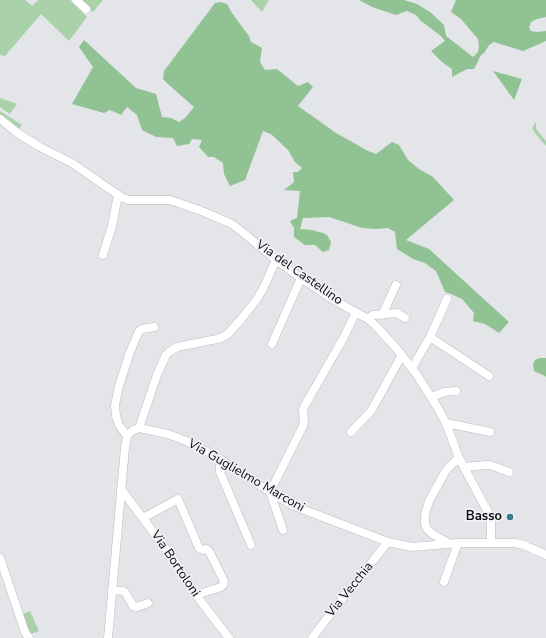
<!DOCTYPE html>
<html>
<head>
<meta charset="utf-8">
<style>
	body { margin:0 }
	canvas { display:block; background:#e3e5e9 }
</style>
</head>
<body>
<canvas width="546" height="638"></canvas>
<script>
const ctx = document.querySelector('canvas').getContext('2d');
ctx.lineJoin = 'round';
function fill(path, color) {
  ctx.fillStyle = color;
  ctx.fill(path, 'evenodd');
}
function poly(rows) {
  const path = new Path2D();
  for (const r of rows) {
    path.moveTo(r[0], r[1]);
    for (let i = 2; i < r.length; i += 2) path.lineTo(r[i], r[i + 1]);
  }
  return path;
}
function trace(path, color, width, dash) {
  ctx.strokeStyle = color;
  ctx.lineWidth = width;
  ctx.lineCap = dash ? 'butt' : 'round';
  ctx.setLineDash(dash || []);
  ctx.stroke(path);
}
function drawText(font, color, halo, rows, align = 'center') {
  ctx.font = font + ' "Nunito Sans",sans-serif';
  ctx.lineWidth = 3.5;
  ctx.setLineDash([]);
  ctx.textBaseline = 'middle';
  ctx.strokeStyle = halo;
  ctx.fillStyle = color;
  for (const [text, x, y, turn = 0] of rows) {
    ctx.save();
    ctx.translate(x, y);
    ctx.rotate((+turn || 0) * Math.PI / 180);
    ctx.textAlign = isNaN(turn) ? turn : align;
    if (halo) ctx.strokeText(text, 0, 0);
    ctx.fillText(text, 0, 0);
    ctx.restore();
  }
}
fill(poly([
	[0,0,25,0,32,6,38,0,70,0,87,17,69,41,41,14,5,56,0,55],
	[80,0,103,0,93,12],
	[251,0,269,0,262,12],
	[0,98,17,104,10,114,0,107],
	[0,111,22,125,18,130,0,116],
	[536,122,536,129,546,141,546,146,535,133,532,128],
	[30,611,39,631,31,634,22,614]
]), '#a9d2ab');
fill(poly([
	[359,0,404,0,417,4,430,12,444,25,446,36,473,57,478,52,479,46,478,39,461,19,451,12,456,0,546,0,546,17,537,19,531,22,529,28,531,31,537,32,546,31,546,41,523,51,494,42,489,45,484,53,481,55,474,69,467,69,452,77,452,69,442,62,431,51,445,41,441,36,421,21,416,15,407,11,396,15,372,7],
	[221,2,227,4,232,13,249,36,251,42,262,48,260,62,265,70,277,69,298,86,308,82,313,87,298,106,336,133,368,151,376,154,392,142,399,145,408,160,419,169,433,177,454,200,406,240,429,249,509,322,499,333,485,324,473,321,474,313,462,299,451,294,445,292,436,271,425,263,413,259,397,249,395,232,388,228,375,229,362,228,329,217,303,218,300,229,312,230,323,233,327,235,331,242,329,250,323,252,315,245,305,245,294,237,294,228,290,221,297,218,300,191,284,190,294,182,293,172,298,172,302,168,295,162,288,150,271,134,263,131,245,180,230,186,224,174,223,163,214,157,208,157,199,147,202,140,192,139,189,144,177,146,173,138,156,137,142,130,137,115,127,107,121,115,110,110,104,113,72,104,93,67,79,47,84,40,136,88,156,94,162,117,171,118,179,122,185,118,194,107,169,85,163,79,164,71,215,3],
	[493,71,522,79,514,100],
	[539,358,546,358,546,378,545,376,534,371,533,364,535,360]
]), '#91c294');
const minor = poly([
	[76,0,86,9],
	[0,119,19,134,40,147,72,163,111,190,123,198,129,200,170,200,199,210,230,223,240,230,276,260,301,278,332,299,368,319,375,325,397,349,417,375,436,405,446,423,459,458,489,514,491,522,491,542],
	[103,255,112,226,118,195],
	[382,315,396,285],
	[368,319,373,315,397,313,405,318],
	[430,337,489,376],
	[272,344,301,278],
	[412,368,430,337,447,299],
	[432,397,444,392,456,391],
	[446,423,490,432],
	[139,428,157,375,166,355,169,352,177,347,217,339,221,338,228,334,242,318,257,299,264,287,276,260],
	[351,432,371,411,402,355],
	[127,436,119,425,116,416,115,405,119,386,130,352,139,331,142,329,154,327],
	[221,460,220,467,220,472,251,545],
	[464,467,486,465,490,465,509,472],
	[121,489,175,561,196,595,229,638],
	[143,518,178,499,199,548,203,550,206,549,209,551,224,581,223,585,221,587,196,595],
	[283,530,270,492,303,426,304,420,303,410,304,407,344,337,356,312],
	[448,543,434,535,427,529,425,524,425,515,429,501,445,472,449,467,459,458],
	[0,558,25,632,29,638],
	[444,582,458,543],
	[112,590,123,591,125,592,133,606,137,607,148,603],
	[108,638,125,448,127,436,133,430,139,428,168,434,186,441,214,455,270,492,294,506,388,542,412,547,458,543,516,543,524,545,546,555],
	[312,638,342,599,388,542]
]);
trace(minor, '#bbbdc1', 9);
trace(minor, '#fff', 8);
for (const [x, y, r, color] of [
	[510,517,4,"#367b89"]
]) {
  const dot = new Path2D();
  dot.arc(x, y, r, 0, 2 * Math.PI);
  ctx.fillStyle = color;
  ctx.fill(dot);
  trace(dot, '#f0f2f7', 1.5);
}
drawText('13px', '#0e0e10', '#f0f2f7', [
	["Via del Castellino",299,273,35],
	["Via Guglielmo Marconi",246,476,30],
	["Via Bortoloni",175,564,56],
	["Via Vecchia",350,590,-51]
]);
drawText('bold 13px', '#0e0e10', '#f0f2f7', [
	["Basso",502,517]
], 'right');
</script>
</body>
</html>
